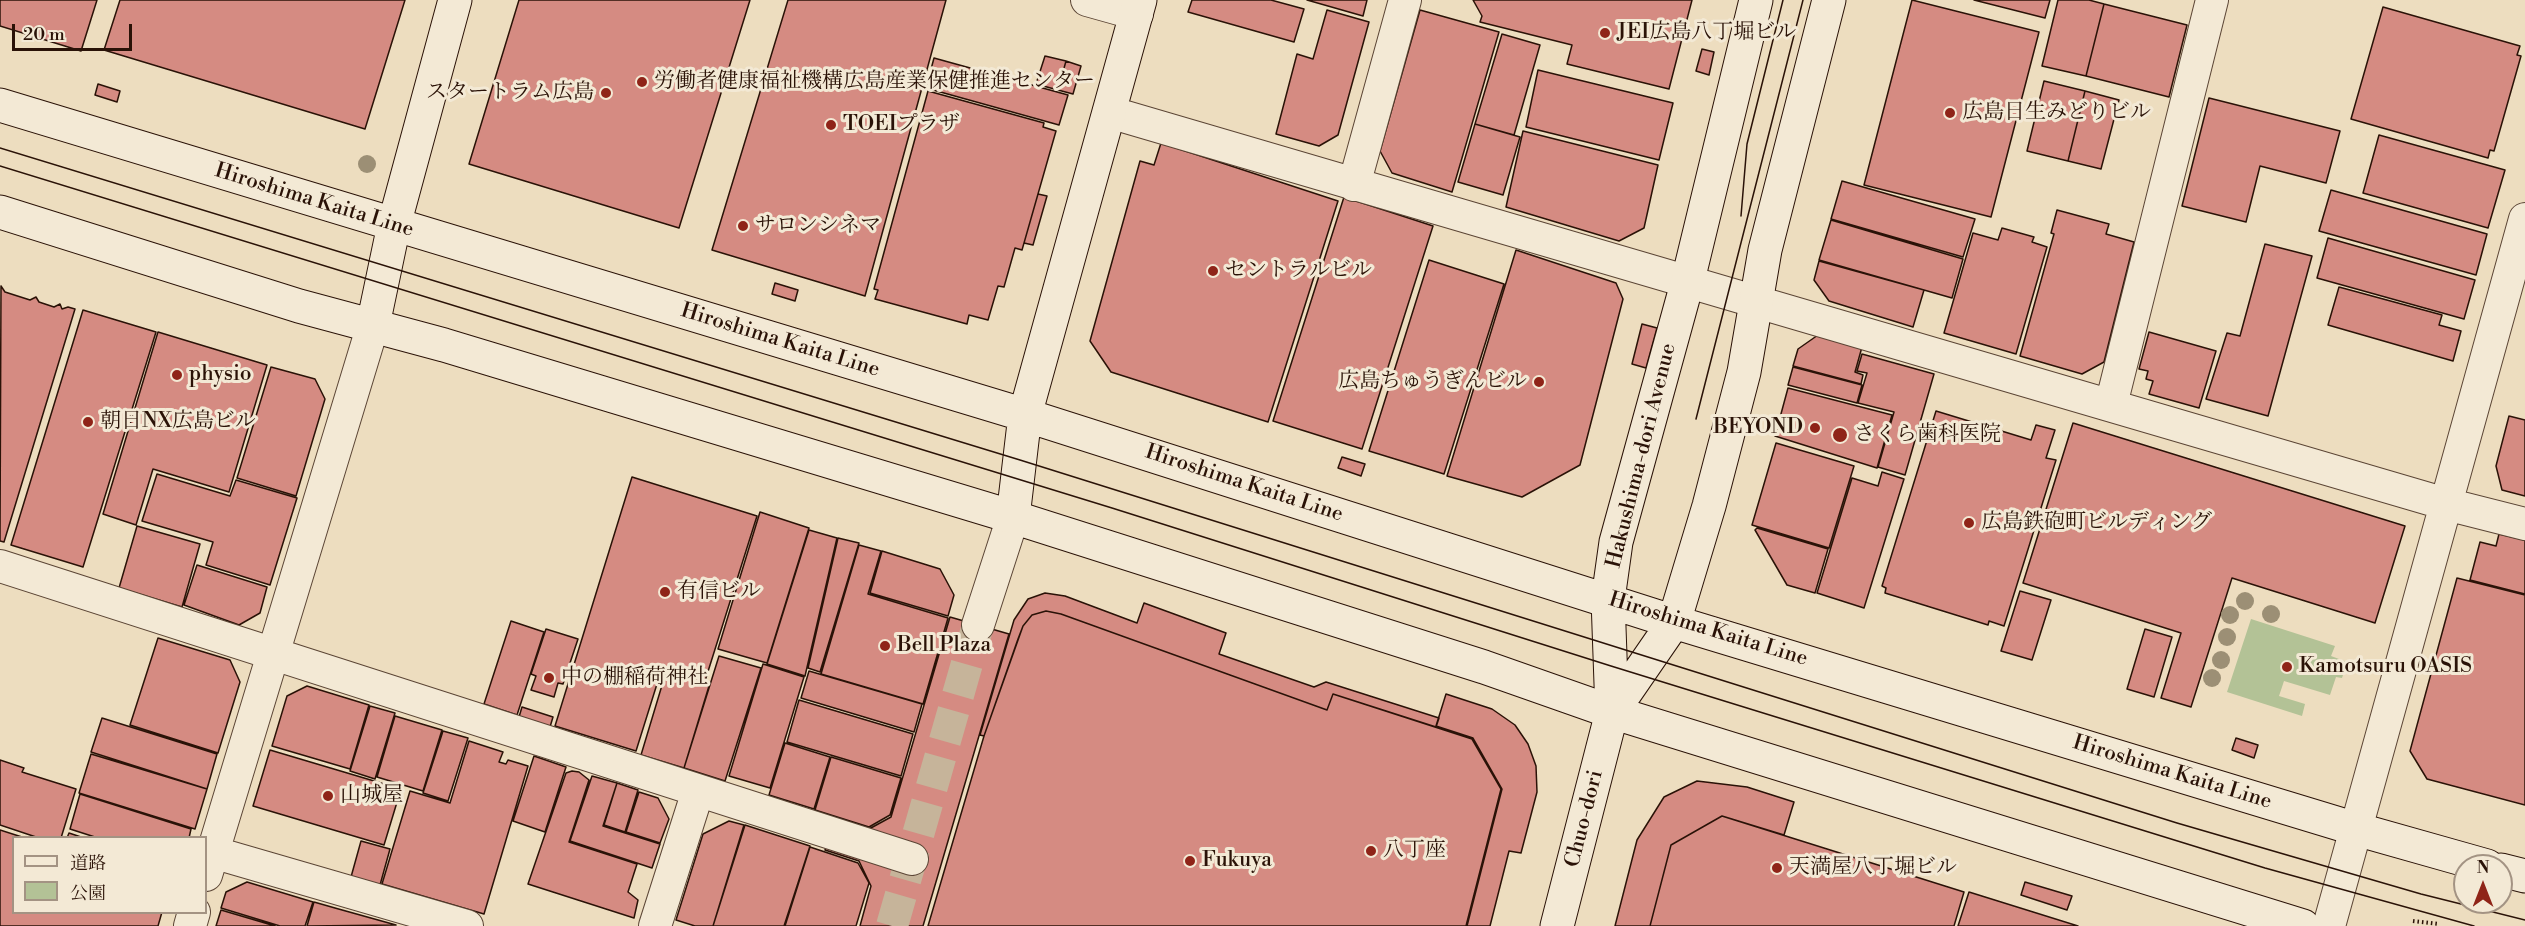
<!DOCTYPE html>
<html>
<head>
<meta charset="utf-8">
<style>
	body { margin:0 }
	#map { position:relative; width:2525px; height:926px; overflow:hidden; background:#edddbf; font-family:"Libre Bodoni","Noto Serif JP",serif }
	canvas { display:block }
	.legend { position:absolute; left:12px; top:836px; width:195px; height:78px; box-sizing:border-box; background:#f3e9d5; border:2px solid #a39383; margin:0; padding:8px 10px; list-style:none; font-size:18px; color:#2a1207 }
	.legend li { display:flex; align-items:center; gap:12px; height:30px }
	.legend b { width:30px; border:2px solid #a39383 }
	.north { position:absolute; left:2453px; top:854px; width:60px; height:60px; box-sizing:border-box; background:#f3e9d5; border:2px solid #a39383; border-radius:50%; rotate:0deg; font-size:16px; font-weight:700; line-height:24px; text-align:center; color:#2a1207 }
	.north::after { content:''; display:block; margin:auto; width:21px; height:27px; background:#8f2418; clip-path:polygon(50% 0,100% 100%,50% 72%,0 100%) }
	.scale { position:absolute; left:12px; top:24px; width:120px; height:27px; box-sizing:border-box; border:3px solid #2a1207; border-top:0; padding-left:8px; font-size:18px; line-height:21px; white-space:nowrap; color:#2a1207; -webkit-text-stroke:4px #f3e9d5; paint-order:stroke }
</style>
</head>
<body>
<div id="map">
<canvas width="2525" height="926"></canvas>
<ul class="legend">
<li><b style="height:8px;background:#f3e9d5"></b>道路</li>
<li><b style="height:16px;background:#b3c296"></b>公園</li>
</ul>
<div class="north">N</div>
<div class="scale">20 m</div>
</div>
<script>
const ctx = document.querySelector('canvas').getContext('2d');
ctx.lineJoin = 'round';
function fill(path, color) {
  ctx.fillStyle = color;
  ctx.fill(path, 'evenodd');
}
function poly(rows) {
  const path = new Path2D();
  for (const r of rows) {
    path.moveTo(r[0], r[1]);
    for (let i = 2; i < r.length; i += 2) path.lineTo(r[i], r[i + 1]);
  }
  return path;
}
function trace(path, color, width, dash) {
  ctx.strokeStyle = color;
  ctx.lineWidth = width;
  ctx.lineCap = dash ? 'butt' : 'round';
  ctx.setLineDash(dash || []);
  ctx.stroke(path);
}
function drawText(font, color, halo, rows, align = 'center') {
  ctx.font = font + ' "Libre Bodoni","Noto Serif JP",serif';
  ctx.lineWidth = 6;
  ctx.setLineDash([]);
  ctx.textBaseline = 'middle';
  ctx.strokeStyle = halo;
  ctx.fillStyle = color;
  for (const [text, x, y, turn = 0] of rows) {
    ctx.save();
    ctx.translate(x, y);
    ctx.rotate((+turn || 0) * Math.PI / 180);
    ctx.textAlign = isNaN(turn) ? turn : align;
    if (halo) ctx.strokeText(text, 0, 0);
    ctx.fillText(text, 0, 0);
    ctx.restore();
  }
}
fill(poly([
	[2251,619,2335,646,2331,656,2347,662,2342,678,2336,677,2330,695,2284,681,2279,696,2305,704,2302,716,2227,692]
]), '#b3c296');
const building = poly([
	[0,0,97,0,81,51,0,26,0,0],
	[120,0,405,0,365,129,104,50,120,0],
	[519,0,750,0,679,228,469,164,519,0],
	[788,0,946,0,865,296,712,250,788,0],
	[1192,0,1271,0,1304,9,1294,42,1188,12,1192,0],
	[1307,0,1367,0,1363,16,1307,0],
	[1473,0,1692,0,1669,89,1567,64,1572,45,1480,22,1482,16,1473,0],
	[1912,0,2039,32,1991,217,1864,185,1912,0],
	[1974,0,2050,0,2045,18,1974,0],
	[2058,0,2089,0,2104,4,2086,76,2042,66,2058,0],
	[2104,4,2187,25,2169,97,2086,76,2104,4],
	[2383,7,2520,46,2517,55,2521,56,2494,151,2490,150,2488,158,2351,119,2383,7],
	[1327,10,1369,22,1338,135,1319,146,1276,134,1297,54,1313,59,1327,10],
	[1420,10,1499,32,1452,192,1392,173,1380,151,1420,10],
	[1502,34,1540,45,1514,135,1475,124,1502,34],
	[1702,49,1714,52,1709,75,1696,71,1702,49],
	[1045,56,1066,61,1058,90,1036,84,1045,56],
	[934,58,1068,95,1059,125,926,88,934,58],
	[1066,61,1081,66,1073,94,1058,90,1066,61],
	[1538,70,1673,103,1659,160,1526,127,1538,70],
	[2044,81,2085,91,2068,161,2027,151,2044,81],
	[98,84,120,91,117,102,95,95,98,84],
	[928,91,1044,123,1043,127,1056,131,1022,250,1015,248,1004,287,998,286,988,320,969,315,967,324,875,299,878,290,874,289,928,91],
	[2085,91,2119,100,2101,169,2068,161,2085,91],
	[2209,98,2340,131,2326,183,2260,166,2246,222,2182,206,2209,98],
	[1475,124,1520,137,1503,195,1458,182,1475,124],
	[1523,131,1658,165,1644,228,1619,241,1506,207,1523,131],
	[2379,135,2505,170,2488,228,2363,193,2379,135],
	[1161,143,1338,201,1268,422,1111,372,1090,341,1140,161,1154,165,1161,143],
	[1842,181,1975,219,1963,257,1831,219,1842,181],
	[2331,190,2487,234,2476,275,2319,231,2331,190],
	[1038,194,1047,196,1033,245,1024,243,1038,194],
	[1344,197,1433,226,1362,449,1273,421,1344,197],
	[2057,210,2109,224,2106,234,2134,242,2104,362,2082,374,2020,356,2054,234,2051,233,2057,210],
	[1831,220,1963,259,1952,298,1819,260,1831,220],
	[2002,228,2034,237,2032,242,2047,247,2016,354,1944,333,1973,233,1998,240,2002,228],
	[2328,238,2475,280,2464,319,2317,278,2328,238],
	[2265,244,2312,256,2268,416,2206,399,2227,333,2240,336,2265,244],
	[1516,250,1616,283,1623,299,1580,465,1522,497,1447,476,1516,250],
	[1429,260,1504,284,1444,474,1369,451,1429,260],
	[1819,261,1924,290,1913,327,1829,301,1814,280,1819,261],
	[775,283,798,290,795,301,772,294,775,283],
	[1,286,5,292,30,300,36,297,39,302,54,307,60,304,62,309,68,307,75,309,4,542,0,541,1,286],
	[2339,287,2442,315,2439,325,2461,331,2453,361,2328,325,2339,287],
	[83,310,156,332,83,567,11,545,83,310],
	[1642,324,1657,328,1646,368,1632,364,1642,324],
	[158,332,267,365,229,492,153,469,136,525,103,514,158,332],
	[2149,332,2216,351,2199,408,2149,394,2153,381,2146,379,2148,371,2139,369,2149,332],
	[1818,335,1862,347,1855,372,1863,375,1861,384,1793,366,1798,349,1818,335],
	[1862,354,1934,374,1905,475,1878,467,1894,412,1858,403,1867,373,1857,371,1862,354],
	[271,367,315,379,325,399,296,496,237,478,271,367],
	[1793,367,1862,385,1857,403,1788,385,1793,367],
	[1788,388,1892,415,1877,468,1775,436,1788,388],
	[1936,411,2031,440,2036,425,2055,430,2046,458,2056,460,2004,626,1989,621,1988,625,1885,593,1886,588,1882,586,1936,411],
	[2509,416,2525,420,2525,496,2502,490,2496,466,2509,416],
	[2073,423,2405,526,2375,623,2232,578,2191,707,2161,698,2181,633,2023,583,2073,423],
	[1776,443,1854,466,1829,548,1752,525,1776,443],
	[1342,457,1365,464,1361,476,1338,468,1342,457],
	[1882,472,1904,479,1864,608,1817,593,1852,478,1878,486,1882,472],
	[157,474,230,496,236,480,297,498,270,585,206,565,213,542,142,521,157,474],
	[632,477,757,516,705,681,662,668,636,751,555,726,632,477],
	[760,512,809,528,767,663,718,649,760,512],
	[137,526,200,544,182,607,119,588,137,526],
	[1757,528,1828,549,1815,593,1787,585,1755,530,1757,528],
	[809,530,837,538,805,676,767,664,809,530],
	[2499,534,2525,540,2525,594,2470,580,2480,542,2496,546,2499,534],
	[838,538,859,543,820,672,808,668,838,538],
	[859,545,881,551,868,594,948,618,923,704,821,674,859,545],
	[882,551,940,569,954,595,948,616,870,593,882,551],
	[197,565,267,587,260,613,239,625,184,605,197,565],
	[2457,578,2525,595,2525,805,2427,779,2410,751,2457,578],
	[2020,591,2051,600,2032,660,2001,651,2020,591],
	[1045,593,1065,596,1137,623,1144,603,1226,633,1219,654,1314,687,1326,682,1439,718,1436,727,1333,694,1327,710,1061,614,1046,611,1032,615,1023,626,984,736,980,735,1014,620,1028,599,1045,593],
	[1046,611,1061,614,1327,710,1333,694,1472,739,1501,789,1466,926,928,926,984,736,1018,639,1023,626,1032,615,1046,611],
	[950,617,1009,634,923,926,860,926,871,886,859,861,825,850,836,818,869,829,891,817,950,617],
	[511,621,544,632,517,715,484,704,511,621],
	[546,629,578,639,563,684,558,683,554,697,531,690,536,676,531,674,546,629],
	[2145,629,2172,637,2154,697,2127,689,2145,629],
	[158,638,230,660,240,682,218,753,130,725,158,638],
	[719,656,761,668,725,781,684,768,719,656],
	[763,664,804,677,770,788,729,776,763,664],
	[809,671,922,704,914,732,801,698,809,671],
	[666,672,709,686,684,768,641,755,666,672],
	[307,686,369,705,350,769,272,746,287,696,307,686],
	[1446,694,1492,709,1515,725,1528,744,1536,766,1537,792,1521,853,1509,851,1490,926,1467,926,1502,789,1473,738,1436,726,1446,694],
	[799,700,913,734,901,776,787,742,799,700],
	[370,706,395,713,375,779,350,771,370,706],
	[522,707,553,717,550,727,519,717,522,707],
	[395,716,442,730,423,791,377,777,395,716],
	[102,718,217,754,207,789,91,752,102,718],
	[443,731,468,738,448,801,423,793,443,731],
	[2236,738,2258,745,2254,758,2232,750,2236,738],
	[469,741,503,752,499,762,506,764,508,760,528,766,484,914,382,884,410,791,450,803,469,741],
	[785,743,830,757,814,809,769,795,785,743],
	[270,750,401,789,384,845,253,806,270,750],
	[91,754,207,789,195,829,79,793,91,754],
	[534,756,566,767,545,832,513,821,534,756],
	[831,757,901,778,890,815,869,827,815,810,831,757],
	[0,760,24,768,22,772,76,789,61,838,39,838,0,825,0,760],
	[572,771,579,772,589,780,569,842,637,864,628,892,638,900,634,918,528,884,566,773,572,771],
	[592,776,617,783,603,826,660,844,652,868,570,841,592,776],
	[1697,781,1747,787,1794,802,1784,835,1722,816,1671,845,1650,926,1615,926,1637,840,1664,797,1697,781],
	[617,783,638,790,625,832,604,825,617,783],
	[639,792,658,798,669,819,660,843,626,832,639,792],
	[80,794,191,829,189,838,98,838,70,829,80,794],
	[1722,816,1964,892,1954,926,1650,926,1671,845,1722,816],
	[729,821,744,825,713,926,695,926,676,920,703,834,729,821],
	[745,825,810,846,784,926,713,926,745,825],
	[0,830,25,838,14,838,14,912,162,912,158,926,0,926,0,830],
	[69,833,84,838,67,838,69,833],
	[361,841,390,849,380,885,351,877,361,841],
	[810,847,858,863,869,883,856,926,785,926,810,847],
	[247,882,313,902,305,926,280,926,221,908,226,892,247,882],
	[2025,882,2072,896,2067,910,2021,895,2025,882],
	[1969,892,2078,926,1958,926,1969,892],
	[314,902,335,908,396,925,307,926,314,902],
	[221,910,275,926,216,926,221,910]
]);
fill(building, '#d58b82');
trace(building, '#2a1207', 1.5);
trace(poly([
	[892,926,978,625]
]), '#c6b49a', 32, [32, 16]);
const street = poly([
	[1087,0,1137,14],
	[1109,112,2446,504,2525,524],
	[1354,185,1405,0],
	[2111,405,2212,0],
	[0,566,912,859],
	[978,625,1013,517],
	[212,852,467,926],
	[206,875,373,325],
	[190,926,194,912],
	[655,926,698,791],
	[2329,926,2525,219]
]);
const secondary = poly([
	[0,105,1025,415,1674,622,2356,829,2487,866],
	[0,212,299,306,444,345,1013,517,1484,667,1612,712,2303,926],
	[373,325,394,225,455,0],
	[1013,517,1025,415,1140,0],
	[1612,712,1674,622,1709,506,1744,372,1765,250,1829,0],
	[2501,870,2525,876],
	[1557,926,1612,712,1608,599,1616,542,1688,280,1756,0]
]);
trace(street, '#5b4535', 34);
trace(secondary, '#2a1207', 35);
trace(poly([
	[2413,921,2439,924]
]), '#2a1207', 4, [1.5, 3]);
trace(street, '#f3e9d5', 32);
trace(secondary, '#f3e9d5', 33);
trace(poly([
	[0,148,1020,460,2177,823,2421,894,2525,920],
	[0,166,1112,508,1611,666,2265,868,2474,926],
	[1741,216,1747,144,1783,0],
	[1696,419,1803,0]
]), '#2a1207', 1.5);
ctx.fillStyle = '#9c8f75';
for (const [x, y] of [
	[367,164],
	[2245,601],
	[2271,614],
	[2230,615],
	[2227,637],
	[2221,660],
	[2212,678]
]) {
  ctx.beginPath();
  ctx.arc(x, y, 9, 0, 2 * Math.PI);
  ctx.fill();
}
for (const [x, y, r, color] of [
	[1605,33,6,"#8f2418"],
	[642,82,6,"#8f2418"],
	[606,93,6,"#8f2418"],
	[1950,113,6,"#8f2418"],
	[831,125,6,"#8f2418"],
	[743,226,6,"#8f2418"],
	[1213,271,6,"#8f2418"],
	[177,375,6,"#8f2418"],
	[1539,382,6,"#8f2418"],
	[88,422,6,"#8f2418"],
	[1815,428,6,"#8f2418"],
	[1840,435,8,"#8f2418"],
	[1969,523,6,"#8f2418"],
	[665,592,6,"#8f2418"],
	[885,646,6,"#8f2418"],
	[2287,667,6,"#8f2418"],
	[549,678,6,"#8f2418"],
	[328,796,6,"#8f2418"],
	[1371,851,6,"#8f2418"],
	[1190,861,6,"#8f2418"],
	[1777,868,6,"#8f2418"]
]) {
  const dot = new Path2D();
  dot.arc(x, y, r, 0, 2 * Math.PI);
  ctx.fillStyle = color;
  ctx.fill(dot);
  trace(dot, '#f3e9d5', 2);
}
drawText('21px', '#2a1207', '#f3e9d5', [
	["JEI広島八丁堀ビル",1617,33],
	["労働者健康福祉機構広島産業保健推進センター",654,82],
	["スタートラム広島",594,93,"right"],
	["広島日生みどりビル",1962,113],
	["TOEIプラザ",843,125],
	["サロンシネマ",755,226],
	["セントラルビル",1225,271],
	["physio",189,375],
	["広島ちゅうぎんビル",1527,382,"right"],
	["朝日NX広島ビル",100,422],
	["BEYOND",1803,428,"right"],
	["さくら歯科医院",1854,435],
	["広島鉄砲町ビルディング",1981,523],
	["有信ビル",677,592],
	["Bell Plaza",897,646],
	["Kamotsuru OASIS",2299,667],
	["中の棚稲荷神社",561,678],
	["山城屋",340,796],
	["八丁座",1383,851],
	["Fukuya",1202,861],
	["天満屋八丁堀ビル",1789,868]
], 'left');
drawText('21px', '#2a1207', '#f3e9d5', [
	["Hiroshima Kaita Line",314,201,17],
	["Hiroshima Kaita Line",780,341,17],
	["Hakushima-dori Avenue",1642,456,-76],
	["Hiroshima Kaita Line",1244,484,18],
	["Hiroshima Kaita Line",1708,630,17],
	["Hiroshima Kaita Line",2172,773,17],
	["Chuo-dori",1585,819,-76]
]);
</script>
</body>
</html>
